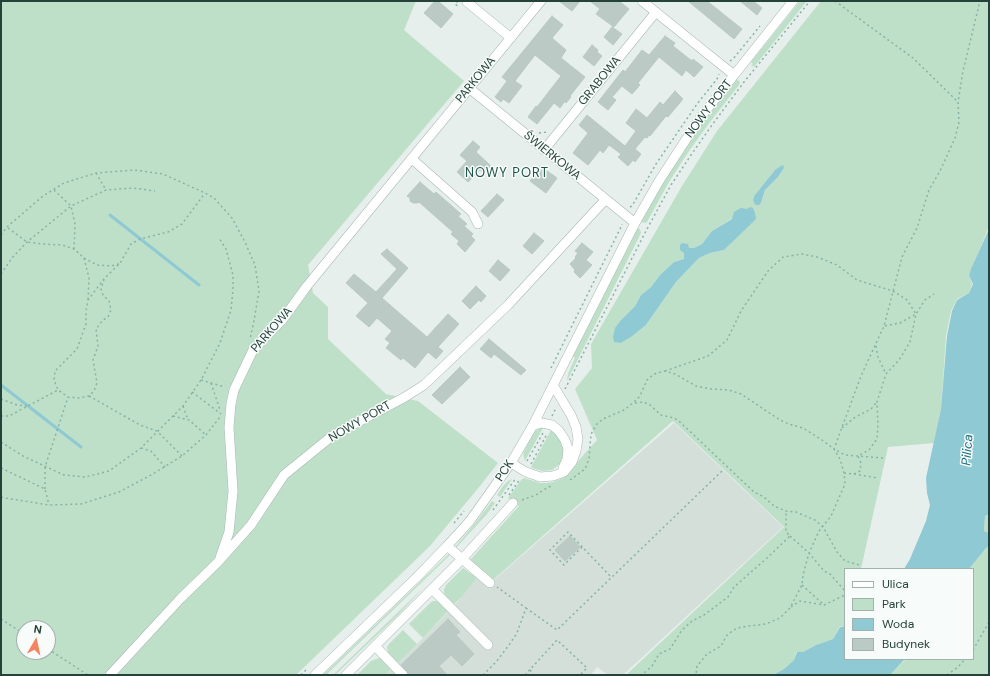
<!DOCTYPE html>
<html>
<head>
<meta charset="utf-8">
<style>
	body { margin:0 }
	#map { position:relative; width:990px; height:676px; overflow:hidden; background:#e6efeb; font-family:"DM Sans",sans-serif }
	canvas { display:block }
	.frame { position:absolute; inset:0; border:2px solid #24423a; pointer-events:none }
	.legend { position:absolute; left:844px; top:568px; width:130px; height:92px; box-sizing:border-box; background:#f7fbf9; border:1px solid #a3b1ad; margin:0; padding:5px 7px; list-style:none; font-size:12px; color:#24423a }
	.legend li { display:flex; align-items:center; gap:8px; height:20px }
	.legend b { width:20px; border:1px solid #a3b1ad }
	.north { position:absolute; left:16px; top:620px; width:40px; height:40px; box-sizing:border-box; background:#f7fbf9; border:1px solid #a3b1ad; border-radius:50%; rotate:9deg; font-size:11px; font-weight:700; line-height:16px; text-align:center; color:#24423a }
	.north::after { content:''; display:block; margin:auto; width:14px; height:18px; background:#f4845f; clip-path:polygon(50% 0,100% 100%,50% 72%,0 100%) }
</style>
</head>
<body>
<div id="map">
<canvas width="990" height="676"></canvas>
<div class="frame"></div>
<ul class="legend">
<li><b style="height:5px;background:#fff"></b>Ulica</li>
<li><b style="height:11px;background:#bfe0c8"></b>Park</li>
<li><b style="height:11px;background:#8ec9d4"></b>Woda</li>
<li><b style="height:11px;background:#bbcac4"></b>Budynek</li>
</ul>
<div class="north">N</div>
</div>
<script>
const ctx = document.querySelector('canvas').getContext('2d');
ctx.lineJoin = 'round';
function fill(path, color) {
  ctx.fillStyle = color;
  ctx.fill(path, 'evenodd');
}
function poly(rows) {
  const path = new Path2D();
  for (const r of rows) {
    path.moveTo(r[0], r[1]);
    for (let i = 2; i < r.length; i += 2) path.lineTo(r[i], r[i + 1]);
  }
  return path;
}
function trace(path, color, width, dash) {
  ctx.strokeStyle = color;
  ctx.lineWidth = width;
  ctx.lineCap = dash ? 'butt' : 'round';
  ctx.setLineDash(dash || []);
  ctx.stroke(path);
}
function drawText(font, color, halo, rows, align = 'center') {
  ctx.font = font + ' "DM Sans",sans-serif';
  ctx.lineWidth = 3;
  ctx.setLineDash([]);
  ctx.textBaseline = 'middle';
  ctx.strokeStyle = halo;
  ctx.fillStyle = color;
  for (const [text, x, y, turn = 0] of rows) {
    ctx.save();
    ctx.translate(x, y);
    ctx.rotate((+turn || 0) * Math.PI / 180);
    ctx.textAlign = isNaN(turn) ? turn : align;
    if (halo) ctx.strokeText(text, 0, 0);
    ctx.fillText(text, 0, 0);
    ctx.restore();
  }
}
fill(poly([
	[674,423,783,527,623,675,608,675,597,667,591,675,385,675,423,638,462,597,477,578,487,586]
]), '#d4dfda');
fill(poly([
	[1,1,416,1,404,30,464,81,308,265,313,293,328,307,328,339,386,394,418,401,498,463,480,486,430,546,296,675,1,675],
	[24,628,48,628,48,652,24,652],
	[800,1,807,1,754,67,751,65,753,64,751,62],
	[821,1,989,1,989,226,969,276,972,284,969,293,957,299,951,311,946,336,941,409,934,443,888,447,861,569,845,569,845,626,840,626,833,639,816,645,803,652,796,652,794,660,784,669,773,675,626,675,784,527,673,421,493,580,470,560,519,506,508,498,521,480,524,478,540,483,547,483,553,482,563,478,571,471,579,460,597,440,575,389,592,368,591,344,682,186,717,131],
	[784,168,778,177,765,190,761,203,759,205,754,203,753,200,754,196,775,170],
	[747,209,730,244,724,250,710,253,699,258,676,282,646,325,631,337,621,343,621,320,635,306,641,295,651,287,660,275,674,262,684,259,684,253,689,248,694,248,702,244,712,231],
	[737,79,740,82,739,85,710,122,689,151,669,182,647,222,645,223,641,222,665,179,685,147,706,118],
	[638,228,640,229,641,233,567,381,568,374,575,358,573,356],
	[540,428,543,428,525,461,523,454,524,451,535,431],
	[551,430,562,439,564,455,560,464,552,470,543,471,535,469,531,467],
	[512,479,500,497,497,495,503,486,508,481],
	[492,501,495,503,487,514,456,548,456,546,473,526],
	[989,514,989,533,984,531,985,516],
	[989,546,989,675,890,675,906,659,973,659,973,569,969,569,986,548],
	[449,554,450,555,326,675,323,675],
	[463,568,477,578,462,597,454,604,446,596,444,593,444,589,446,585],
	[424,587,398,615,335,675,333,675],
	[433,601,436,601,439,602,448,611,423,638,409,624,430,603],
	[403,630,417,644,398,663,388,653,387,647,389,644],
	[379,658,382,659,391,669,385,675,357,675,371,661,376,659]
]), '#bfe0c8');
fill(poly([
	[783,165,784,168,778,177,765,190,761,203,759,205,756,205,754,203,753,200,754,196,775,170,781,166],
	[750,207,753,208,755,213,756,219,724,250,710,253,699,258,676,282,646,325,631,337,621,343,614,342,613,337,615,328,621,320,635,306,641,295,651,287,660,275,674,262,684,259,684,253,680,250,680,245,682,243,688,244,689,248,694,248,702,244,712,231,732,219,734,212,741,208,747,209],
	[989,229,989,514,985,516,984,531,989,533,989,546,986,548,969,569,904,569,910,559,926,521,930,505,927,493,926,478,941,409,947,336,952,311,957,300,969,293,973,284,969,276,971,269],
	[845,626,845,659,905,659,890,675,773,675,784,669,794,660,797,652,803,652,816,645,833,639,840,627]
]), '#8ec9d4');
trace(poly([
	[110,215,199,285],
	[1,385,81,447]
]), '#8ec9d4', 3);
const building = poly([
	[435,1,438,1,453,14,441,28,424,13,435,1],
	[559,1,580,1,572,11,559,1],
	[590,1,619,1,629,9,614,27,596,14,600,9,590,1],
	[688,1,707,1,742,29,734,39,688,1],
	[740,1,753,1,762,8,757,15,740,1],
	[552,16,563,25,552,38,566,50,561,58,585,77,570,96,571,97,566,103,565,101,560,108,554,103,537,124,528,117,536,106,537,107,561,76,535,55,515,81,522,86,509,103,503,99,501,102,495,97,507,81,502,77,552,16],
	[612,27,622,34,613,45,604,37,612,27],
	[665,36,675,43,673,46,692,61,693,59,703,67,694,77,686,70,682,76,659,57,638,83,640,85,632,94,622,86,612,97,616,100,608,110,598,102,623,70,625,72,642,50,649,55,665,36],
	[592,45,598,50,597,52,602,56,594,66,583,57,592,45],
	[675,91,683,99,668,117,666,116,650,136,649,135,647,138,645,137,635,149,641,154,635,162,633,160,628,166,618,157,621,154,609,145,603,153,600,150,588,165,573,153,588,133,579,125,587,115,625,146,636,131,626,123,636,109,647,118,660,102,663,105,675,91],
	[473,141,480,147,476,152,491,166,484,173,480,170,468,182,457,172,467,161,460,155,473,141],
	[540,166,557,178,546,193,530,181,540,166],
	[420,182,434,194,436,192,461,214,458,216,467,224,464,226,473,234,471,236,475,240,465,252,457,244,459,241,451,234,453,232,419,202,418,203,413,203,410,201,410,198,407,196,420,182],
	[497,194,504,200,488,217,481,211,497,194],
	[534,233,544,241,532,254,523,246,534,233],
	[582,243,593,252,586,260,592,265,580,278,574,272,575,270,570,264,576,258,575,257,578,253,575,251,582,243],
	[387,249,408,268,382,298,427,337,448,314,459,324,438,347,443,351,436,359,428,352,415,368,403,358,401,360,386,348,390,343,385,339,392,331,377,318,369,327,356,316,368,303,346,283,354,274,376,292,397,269,381,254,387,249],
	[498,260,510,270,500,281,489,271,498,260],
	[476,286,486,296,481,302,479,300,470,309,462,301,476,286],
	[489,339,526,370,521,375,494,354,491,358,480,349,489,339],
	[460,367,470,377,442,404,432,395,460,367],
	[570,536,580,547,565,561,555,550,570,536],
	[448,619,460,632,456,635,474,654,462,666,451,655,439,666,447,675,409,675,407,671,401,665,448,619]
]);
fill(building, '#bbcac4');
trace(building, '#b8c9c2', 1);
const minor = poly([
	[642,1,734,75],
	[467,2,511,38],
	[469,88,635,223],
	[544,150,656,12],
	[412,159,472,212,478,224],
	[533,425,542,423,552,425,559,431,565,440,568,449,567,459,563,468],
	[511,463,526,472,540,477,553,476,564,472,572,462,576,451,578,439,576,427,571,415,553,385],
	[447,546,490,583],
	[220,558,229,532,233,491,229,427,231,404,234,390,253,350,283,319,307,286,541,1],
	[432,589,488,645],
	[375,646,403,675],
	[110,675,180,599,218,562,251,525,284,475,332,436,405,397,424,385,508,305,605,200],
	[315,675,418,576,447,546,469,522,489,494,511,463,533,425,635,223,659,181,700,118,793,1],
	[346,675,462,559,513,503]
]);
trace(minor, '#a8b8b2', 10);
trace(poly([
	[458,1,455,4,458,6],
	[835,1,913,58,958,102],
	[730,61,733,59,760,26],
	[539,133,547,132],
	[96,173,106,190],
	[54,190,71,206,75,224,74,249],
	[630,207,632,206,656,164,697,104,717,79,719,74],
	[8,228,27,242,42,244,62,245,74,249,84,258,89,278,88,300],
	[1,235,7,227,43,196,64,183,96,173,134,170,163,174,205,193,214,198,232,218,245,242,255,265,259,291,254,321,250,339],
	[84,258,97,265,111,266,119,264],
	[1,274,12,258,27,242,71,206,106,190,133,188,155,191],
	[104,279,101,289,103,295,109,301,111,310,108,317,103,320,96,329,98,346,93,360,97,383,94,391,89,396,79,398,68,397,58,390,54,380,55,371,77,349,86,324,86,311,88,300,104,279,120,263,131,244,140,239,168,232,182,224,205,193],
	[876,346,878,357,886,374],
	[551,368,621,227,622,224],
	[665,371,708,356,727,340,741,311,768,271,783,257,802,254,817,257,837,265,857,280,893,291,907,300,916,314,900,323,884,326],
	[201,380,225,387],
	[211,383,220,410],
	[565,389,647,229,671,185,691,155,712,125,744,82,810,1],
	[192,392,221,414],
	[89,396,140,425,157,431,182,456],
	[1,399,17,405,28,406],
	[635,403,643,402,650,405,661,415,674,418,680,422,754,492,764,497,774,506,786,511,796,512,815,520,823,527,837,552,845,561,860,565],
	[183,406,188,420],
	[1,416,9,416,58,390],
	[173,416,189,420,206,435],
	[552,416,556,408],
	[842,428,854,418,871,409,877,402],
	[1,442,23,456,64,475,85,477,109,471,141,448,183,406,201,380,220,343,231,310,233,289,233,275,226,249,219,238],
	[141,448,151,451,165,467],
	[883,458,845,455,834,449,861,376,884,326,902,257,917,228,929,190,940,171,955,138,959,122,958,102,963,71,979,5,982,1],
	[527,461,543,433],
	[531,464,547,434],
	[1,468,45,489,49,505],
	[844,473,854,474,860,471,861,463,858,456,869,450,877,439,878,425,877,402,886,374,899,360,910,342,916,314,925,300,934,294],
	[854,474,878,478],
	[570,480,585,469,589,459,590,446,591,434,597,424,603,419,624,410,633,403,640,396,647,380,654,374,665,371,675,374,696,386,711,389,729,390,741,394,780,420,789,424,803,428,822,440,834,449,840,459,844,473,845,484,831,516,819,531,809,553,803,575,802,585,790,608,780,618,766,624,749,626,737,628,727,635,721,646,707,654,697,666,696,675],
	[45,489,45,467,68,397],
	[509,495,520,479],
	[1,497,5,498,49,505,81,504,119,492,151,475,182,456,206,435,220,417],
	[522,500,536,495,548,487,553,486],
	[493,510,516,478],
	[454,523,464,511],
	[790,536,809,553,824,571,830,574,845,591],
	[582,547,564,565,550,550,568,532,611,577],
	[802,585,824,605],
	[791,607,800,601,824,605,845,595],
	[526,608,557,630,723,470],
	[1,619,24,634],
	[48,649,88,675],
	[973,650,989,622],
	[530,670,534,675],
	[301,675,308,668],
	[483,675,496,662,509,645,517,633,526,608,497,587],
	[525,675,557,640,587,668,580,675],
	[640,675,643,674,652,666,659,654,670,649,682,630,692,621,704,615,728,597,734,587,767,558,790,536,786,532,786,511],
	[947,675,958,667,965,659]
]), '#86b3a5', 1.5, [2, 3]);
trace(minor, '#fff', 9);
drawText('12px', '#24423a', '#f7fbf9', [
	["PARKOWA",476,80,-51],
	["GRABOWA",600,81,-51],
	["NOWY PORT",709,109,-53],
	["ŚWIERKOWA",552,156,39],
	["PARKOWA",272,330,-49],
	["NOWY PORT",360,422,-30],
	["PCK",505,471,-57]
]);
ctx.letterSpacing = '1px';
drawText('13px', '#1f5548', '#f7fbf9', [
	["NOWY PORT",507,174]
]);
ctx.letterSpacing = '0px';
drawText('italic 13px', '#1c6f80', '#f7fbf9', [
	["Pilica",968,450,-86]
]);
</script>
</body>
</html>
